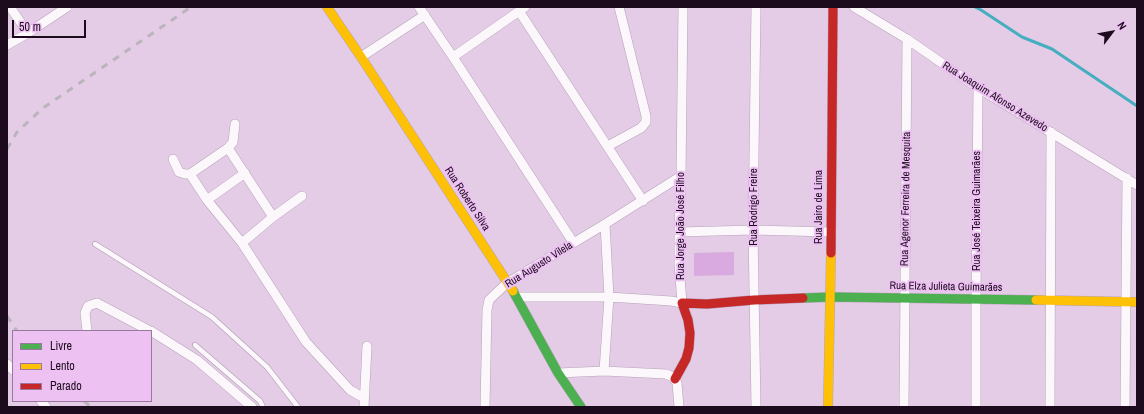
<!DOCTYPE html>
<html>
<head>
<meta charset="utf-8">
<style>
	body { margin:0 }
	#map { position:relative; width:1144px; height:414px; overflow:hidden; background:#e4cce7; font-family:"Archivo Narrow",sans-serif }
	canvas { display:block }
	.frame { position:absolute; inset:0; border:8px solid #1b0b1d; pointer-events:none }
	.legend { position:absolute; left:12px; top:330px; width:140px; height:72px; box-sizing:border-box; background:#edc1f2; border:1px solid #99789d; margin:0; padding:5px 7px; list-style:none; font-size:12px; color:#1b0b1d }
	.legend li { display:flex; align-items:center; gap:8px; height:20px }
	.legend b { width:20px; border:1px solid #99789d }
	.north { position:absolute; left:1092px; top:12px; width:40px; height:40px; -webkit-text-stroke:3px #edc1f2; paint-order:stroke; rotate:58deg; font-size:11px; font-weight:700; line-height:16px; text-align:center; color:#1b0b1d }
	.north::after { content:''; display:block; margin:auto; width:14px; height:18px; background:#1b0b1d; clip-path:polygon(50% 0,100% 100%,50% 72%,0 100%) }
	.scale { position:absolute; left:12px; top:20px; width:74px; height:18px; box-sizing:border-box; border:2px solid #1b0b1d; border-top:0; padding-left:5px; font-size:12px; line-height:14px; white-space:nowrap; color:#1b0b1d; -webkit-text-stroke:3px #edc1f2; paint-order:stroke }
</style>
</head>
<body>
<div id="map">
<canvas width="1144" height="414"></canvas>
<div class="frame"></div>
<ul class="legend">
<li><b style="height:5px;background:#4caf50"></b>Livre</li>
<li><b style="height:5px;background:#ffc107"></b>Lento</li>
<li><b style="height:5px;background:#c62828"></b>Parado</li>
</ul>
<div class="north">N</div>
<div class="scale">50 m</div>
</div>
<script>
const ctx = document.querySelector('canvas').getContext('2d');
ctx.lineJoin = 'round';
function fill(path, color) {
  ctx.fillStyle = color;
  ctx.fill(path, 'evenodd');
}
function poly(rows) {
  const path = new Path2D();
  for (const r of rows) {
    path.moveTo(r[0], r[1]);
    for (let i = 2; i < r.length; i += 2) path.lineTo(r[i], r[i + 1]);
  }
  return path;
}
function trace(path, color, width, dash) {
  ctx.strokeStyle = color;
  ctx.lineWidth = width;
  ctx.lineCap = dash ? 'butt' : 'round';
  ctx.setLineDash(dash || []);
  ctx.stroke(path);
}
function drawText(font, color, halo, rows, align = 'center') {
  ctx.font = font + ' "Archivo Narrow",sans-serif';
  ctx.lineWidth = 4;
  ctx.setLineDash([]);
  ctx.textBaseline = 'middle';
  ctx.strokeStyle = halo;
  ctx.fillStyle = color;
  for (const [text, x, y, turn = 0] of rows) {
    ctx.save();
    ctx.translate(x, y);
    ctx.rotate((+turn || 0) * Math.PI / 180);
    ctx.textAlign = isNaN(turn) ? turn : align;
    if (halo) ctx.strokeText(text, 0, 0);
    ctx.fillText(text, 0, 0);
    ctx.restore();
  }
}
fill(poly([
	[734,252,734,275,694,276,694,253]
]), '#d9aadf');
trace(poly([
	[975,7,981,10,1022,37,1052,49,1137,106]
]), '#46aebe', 3);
const lane = poly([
	[95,244,212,317,267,367,298,407],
	[195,345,260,401,263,407]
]);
const street = poly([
	[10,7,28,33],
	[419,7,453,57,573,242],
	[854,7,907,39,978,88,1137,185],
	[519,11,643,201],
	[7,45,28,33,67,7],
	[361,57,425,15],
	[453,57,525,7],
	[608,146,641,128,646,122,646,116,619,7],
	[228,148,273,217],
	[173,159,179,172,185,174,190,174,228,148,233,142,235,124],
	[190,174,207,200,242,243,306,342,350,390,364,398],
	[207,200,245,173],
	[679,232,753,230,831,232],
	[242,243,273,217,302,196],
	[517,297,609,297,671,301,682,303,679,264,679,232,681,176,683,7],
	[87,331,85,313,88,306,97,303,150,331],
	[151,331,197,360,252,407],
	[7,364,13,370],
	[604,371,609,297,605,224],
	[558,373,604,371,666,374,673,377,677,383,679,407],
	[41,401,46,407],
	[364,407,367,346],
	[485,407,487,310,489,300,507,283,605,224,681,176],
	[756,407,753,230,756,7],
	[904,407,907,39],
	[976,407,976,300,978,88],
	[1050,407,1051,132],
	[1125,407,1127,178]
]);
const fast = poly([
	[513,291,558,373,581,407],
	[803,298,831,297,1036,300]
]);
const slow = poly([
	[327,7,361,57,513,291],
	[1036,300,1137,302],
	[828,407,831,253]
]);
const jam = poly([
	[831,253,833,7],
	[675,379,686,359,689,348,690,333,688,320,682,303,707,304,754,300,803,298]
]);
trace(lane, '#b5a2b7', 6);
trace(street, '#b5a2b7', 10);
trace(fast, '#b5a2b7', 10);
trace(slow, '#b5a2b7', 10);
trace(jam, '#b5a2b7', 10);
trace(lane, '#fbf7fb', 4.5);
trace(street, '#fbf7fb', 9);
trace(fast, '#4caf50', 9);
trace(slow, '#ffc107', 9);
trace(jam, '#c62828', 9);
trace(poly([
	[7,149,17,132,43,108,191,7],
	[7,316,17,331],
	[84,401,91,407]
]), '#bab4bc', 3, [7, 7]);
drawText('11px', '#1b0b1d', '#edc1f2', [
	["Rua Joaquim Afonso Azevedo",995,97,32],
	["Rua Roberto Silva",467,199,57],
	["Rua Agenor Ferreira de Mesquita",906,199,-89],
	["Rua Rodrigo Freire",754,207,-90],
	["Rua Jairo de Lima",819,207,-90],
	["Rua José Teixeira Guimarães",977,211,-90],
	["Rua Jorge João José Filho",681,226,-90],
	["Rua Augusto Vilela",539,265,-32],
	["Rua Elza Julieta Guimarães",946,287,1]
]);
</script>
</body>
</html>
